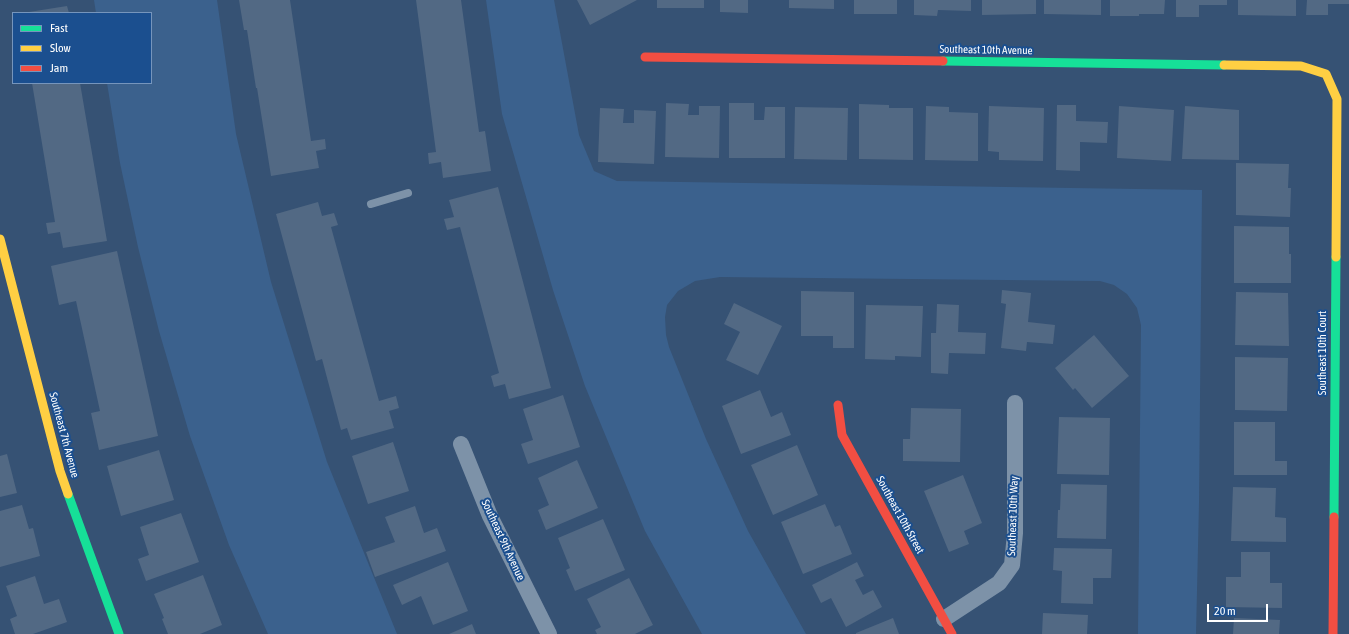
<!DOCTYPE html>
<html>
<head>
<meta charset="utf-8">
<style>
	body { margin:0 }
	#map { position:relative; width:1349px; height:634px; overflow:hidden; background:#365274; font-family:"Asap Condensed",sans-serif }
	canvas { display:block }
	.legend { position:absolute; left:12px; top:12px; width:140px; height:72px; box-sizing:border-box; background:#1b4f8f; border:1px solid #7695bc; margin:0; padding:5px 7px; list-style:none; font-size:12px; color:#fff }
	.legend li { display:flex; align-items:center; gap:8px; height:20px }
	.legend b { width:20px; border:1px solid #7695bc }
	.scale { position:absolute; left:1207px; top:604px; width:61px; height:18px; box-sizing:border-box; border:2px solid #fff; border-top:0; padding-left:5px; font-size:12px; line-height:14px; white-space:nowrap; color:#fff; -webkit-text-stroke:3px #1b4f8f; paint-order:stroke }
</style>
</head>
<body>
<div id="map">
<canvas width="1349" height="634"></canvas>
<ul class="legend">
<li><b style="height:5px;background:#16e098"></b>Fast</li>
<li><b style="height:5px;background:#ffcf43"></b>Slow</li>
<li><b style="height:5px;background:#f24e42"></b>Jam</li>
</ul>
<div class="scale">20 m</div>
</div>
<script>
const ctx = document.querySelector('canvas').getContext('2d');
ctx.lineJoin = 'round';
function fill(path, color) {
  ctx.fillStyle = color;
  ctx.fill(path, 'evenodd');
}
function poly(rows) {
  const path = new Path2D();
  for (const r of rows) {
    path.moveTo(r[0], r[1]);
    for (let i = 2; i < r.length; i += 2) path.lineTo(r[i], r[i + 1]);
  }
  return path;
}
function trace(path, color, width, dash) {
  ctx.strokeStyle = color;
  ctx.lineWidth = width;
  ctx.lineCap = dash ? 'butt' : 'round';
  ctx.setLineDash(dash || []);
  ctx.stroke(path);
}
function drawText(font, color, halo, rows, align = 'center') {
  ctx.font = font + ' "Asap Condensed",sans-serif';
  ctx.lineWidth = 4;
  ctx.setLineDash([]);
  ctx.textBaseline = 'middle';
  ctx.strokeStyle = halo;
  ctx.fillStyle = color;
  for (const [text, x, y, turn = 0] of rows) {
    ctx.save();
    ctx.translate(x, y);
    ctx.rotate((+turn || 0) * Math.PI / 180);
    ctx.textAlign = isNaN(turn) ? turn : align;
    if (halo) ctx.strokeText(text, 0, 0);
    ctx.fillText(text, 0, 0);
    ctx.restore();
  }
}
fill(poly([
	[94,0,217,0,236,134,271,282,327,462,397,634,268,634,229,545,190,436,159,331,138,247,120,163,107,83,151,83,151,13,96,13],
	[486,0,554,0,579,135,594,171,617,181,1202,190,1199,503,1196,634,1138,634,1141,325,1137,308,1127,294,1114,285,1100,281,720,277,695,281,678,291,667,305,665,317,666,335,669,347,706,439,748,531,806,634,702,634,645,531,585,386,553,290,502,114]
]), '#3b618d');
fill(poly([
	[239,0,290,0,311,141,325,139,326,149,316,151,319,168,271,176,257,88,256,88,247,30,244,30],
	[416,0,461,0,479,132,485,131,491,171,443,178,441,162,429,164,428,153,436,152],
	[577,0,637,0,590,25],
	[657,0,704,0,704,8,657,8],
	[720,0,748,0,748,13,720,12],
	[789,0,834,0,834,9,789,8],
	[854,0,897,0,897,14,854,14],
	[914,0,971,0,971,11,938,10,937,16,914,15],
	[982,0,1036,0,1036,14,982,15],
	[1044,0,1101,0,1101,15,1044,14],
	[1110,0,1165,0,1164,14,1139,14,1139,16,1110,16],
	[1176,0,1227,0,1227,5,1199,5,1199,17,1176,17],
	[1238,0,1296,0,1296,16,1238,15],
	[1307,0,1349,0,1349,4,1328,4,1328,15,1306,15],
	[67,6,69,13,29,13,29,12],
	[32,83,80,83,107,241,63,248,60,232,48,234,46,223,55,222],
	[666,103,689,104,688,115,699,115,699,106,720,106,719,158,665,157],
	[729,103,754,103,754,120,764,120,765,107,785,107,785,158,729,158],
	[859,104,889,105,889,108,913,108,913,160,859,159],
	[1057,105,1076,105,1076,121,1108,122,1107,143,1080,142,1080,171,1056,170],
	[926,106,949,107,949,112,978,113,978,161,925,160],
	[989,106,1044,108,1043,161,999,160,999,152,988,151],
	[1119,106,1174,110,1171,161,1117,158],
	[1185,106,1239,110,1239,160,1182,159],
	[795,107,848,108,847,160,794,159],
	[600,108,624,109,623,123,634,123,634,110,656,111,654,164,598,162],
	[1236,163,1289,164,1288,188,1291,188,1290,217,1236,215],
	[498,187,551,388,509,399,505,384,494,387,491,376,499,373,460,227,447,230,444,219,454,217,449,200],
	[318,202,322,216,334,213,338,225,331,227,379,401,396,396,399,408,389,411,394,428,351,440,347,428,341,430,322,359,316,361,276,214],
	[1234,226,1289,227,1289,254,1291,254,1291,283,1234,283],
	[117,251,158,436,99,450,91,413,100,411,76,301,59,305,51,266],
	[1002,290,1031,293,1028,322,1055,325,1053,344,1027,342,1026,351,1001,348,1006,304,1001,303],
	[801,291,854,292,854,348,833,348,833,336,801,336],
	[1236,292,1288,293,1289,346,1235,345],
	[734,303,782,326,758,375,726,360,740,332,724,324],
	[937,304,959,305,958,332,986,333,985,354,949,353,948,374,931,373,931,333,936,333],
	[866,305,923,306,921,357,895,356,895,360,865,359],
	[1094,335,1129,376,1092,408,1075,388,1073,390,1055,368],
	[1235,357,1288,358,1287,411,1235,410],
	[760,390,771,417,782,412,791,435,741,454,722,406],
	[563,395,580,447,528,464,521,444,533,440,523,409],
	[911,408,961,409,960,462,903,461,903,439,910,439],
	[1059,417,1110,418,1109,475,1057,474],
	[1234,422,1275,422,1275,461,1287,461,1287,475,1234,475],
	[393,442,409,491,368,504,352,456],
	[797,445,818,495,773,515,751,465],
	[159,450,174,500,121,516,107,466],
	[7,454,17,493,0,497,0,456],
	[577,460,598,508,546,530,538,510,549,505,538,478],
	[963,475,982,523,964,531,969,544,949,552,924,491],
	[1061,484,1107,485,1106,539,1057,538,1058,510,1060,510],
	[1233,487,1276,488,1275,517,1286,518,1286,542,1231,541],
	[825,504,835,527,840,525,852,554,803,574,781,522],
	[22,505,29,529,33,528,40,556,0,567,0,511],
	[415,506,424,533,437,528,446,551,375,577,366,552,395,542,385,517],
	[181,513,199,562,146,581,138,559,149,555,140,527],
	[603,519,625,570,575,591,566,570,570,568,558,538],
	[1054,548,1112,549,1111,578,1093,578,1093,604,1061,603,1062,571,1053,570],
	[1241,552,1270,552,1270,583,1282,583,1282,608,1226,607,1226,577,1241,577],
	[448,562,468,611,433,625,421,596,402,605,393,585],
	[857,562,864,576,855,580,863,595,873,590,882,607,846,627,831,598,821,603,812,585],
	[203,575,222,625,200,634,168,634,162,619,164,618,154,594],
	[35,576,44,604,59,599,67,622,33,634,15,634,10,619,17,616,6,586],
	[629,578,653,625,635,634,597,634,595,630,601,627,587,599],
	[1043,613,1088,615,1087,634,1042,634],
	[893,618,899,634,856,634,856,633],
	[1234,618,1280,620,1279,634,1233,634],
	[472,624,476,634,449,634]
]), '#526984');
trace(poly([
	[371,204,408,193]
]), '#7d92a8', 8);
trace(poly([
	[461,444,490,516,549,634],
	[944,619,999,583,1012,565,1015,533,1015,403]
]), '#7d92a8', 16);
trace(poly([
	[943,61,1224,65],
	[68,494,119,634],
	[1334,517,1336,257]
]), '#16e098', 9);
trace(poly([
	[1224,65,1301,66,1326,74,1337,99,1336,257],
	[0,239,60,471,68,494]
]), '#ffcf43', 9);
trace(poly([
	[645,57,943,61],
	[838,405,842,435,952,634],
	[1333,634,1334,517]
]), '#f24e42', 9);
drawText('11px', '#fff', '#1b4f8f', [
	["Southeast 10th Avenue",986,50,1],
	["Southeast 10th Court",1323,353,-90],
	["Southeast 7th Avenue",64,435,75],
	["Southeast 10th Street",900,515,61],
	["Southeast 10th Way",1013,516,-88],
	["Southeast 9th Avenue",503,540,65]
]);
</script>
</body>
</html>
